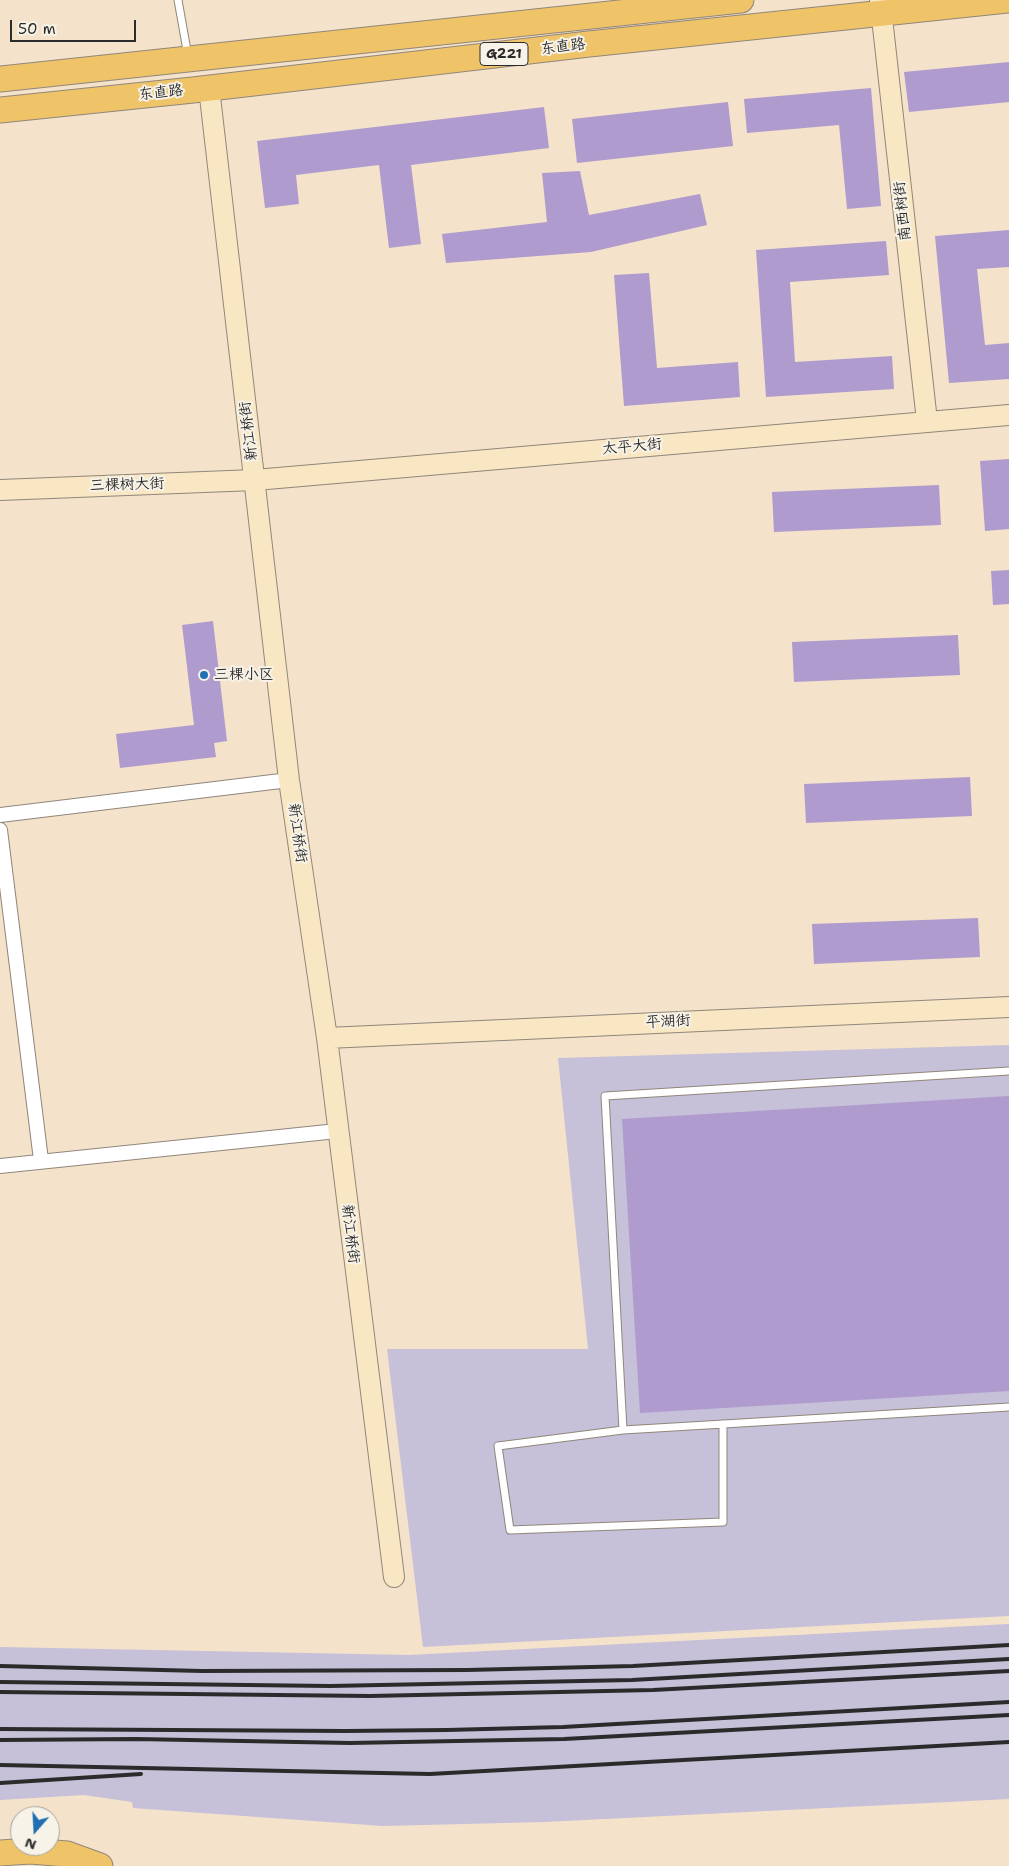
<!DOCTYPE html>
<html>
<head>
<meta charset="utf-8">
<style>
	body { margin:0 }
	#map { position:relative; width:1009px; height:1866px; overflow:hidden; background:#f4e2cb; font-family:"Shantell Sans",sans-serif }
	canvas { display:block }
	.north { position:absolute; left:10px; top:1806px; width:50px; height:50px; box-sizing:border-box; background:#f7f3e8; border:1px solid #a5a39c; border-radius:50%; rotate:199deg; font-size:14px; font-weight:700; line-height:20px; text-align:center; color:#2b2b2b }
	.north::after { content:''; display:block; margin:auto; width:18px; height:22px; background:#1f6fb2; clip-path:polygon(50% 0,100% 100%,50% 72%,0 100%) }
	.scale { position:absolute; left:10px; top:20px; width:126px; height:22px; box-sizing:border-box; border:2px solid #2b2b2b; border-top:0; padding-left:6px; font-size:15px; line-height:18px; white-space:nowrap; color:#2b2b2b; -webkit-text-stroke:4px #f7f3e8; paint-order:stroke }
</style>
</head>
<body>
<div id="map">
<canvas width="1009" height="1866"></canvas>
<div class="north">N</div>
<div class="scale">50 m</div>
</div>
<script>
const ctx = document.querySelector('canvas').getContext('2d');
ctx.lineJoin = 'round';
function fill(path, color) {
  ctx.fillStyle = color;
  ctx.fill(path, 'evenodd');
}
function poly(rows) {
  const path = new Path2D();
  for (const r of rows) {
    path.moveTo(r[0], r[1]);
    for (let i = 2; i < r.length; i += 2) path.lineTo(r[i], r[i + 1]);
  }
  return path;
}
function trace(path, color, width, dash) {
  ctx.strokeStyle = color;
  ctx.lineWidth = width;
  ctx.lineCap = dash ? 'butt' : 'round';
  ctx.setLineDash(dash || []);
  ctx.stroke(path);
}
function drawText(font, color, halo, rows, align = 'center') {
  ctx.font = font + ' "Shantell Sans","LXGW WenKai TC",sans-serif';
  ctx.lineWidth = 4;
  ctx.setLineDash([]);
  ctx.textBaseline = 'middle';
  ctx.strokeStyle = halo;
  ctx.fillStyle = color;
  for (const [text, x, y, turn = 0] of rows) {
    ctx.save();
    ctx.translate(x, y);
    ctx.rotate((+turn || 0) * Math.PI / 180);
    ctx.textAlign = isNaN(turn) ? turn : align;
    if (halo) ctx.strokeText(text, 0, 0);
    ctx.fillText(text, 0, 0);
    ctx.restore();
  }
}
fill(poly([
	[1009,1045,1009,1616,423,1647,387,1349,588,1349,558,1058],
	[1009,1624,1009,1799,544,1822,383,1826,133,1808,132,1802,84,1795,0,1800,0,1647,409,1655]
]), '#c6c0d9');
fill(poly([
	[1009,62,1009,102,909,112,904,72],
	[871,88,881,206,847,209,839,125,747,133,744,99],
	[728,102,733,146,577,163,572,119],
	[544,107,549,148,411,165,421,244,389,248,379,165,296,175,299,204,265,208,257,141],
	[580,171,589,215,700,194,707,225,591,252,446,263,442,234,547,222,542,173],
	[1009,230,1009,267,977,269,985,345,1009,343,1009,379,949,383,935,236],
	[886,241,889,275,790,282,795,362,892,356,894,389,766,397,756,250],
	[649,273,657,368,738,362,740,397,624,406,614,275],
	[1009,459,1009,529,985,531,980,461],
	[939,485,941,525,774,532,772,492],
	[1009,570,1009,604,993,605,991,571],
	[213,621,227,741,214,743,216,757,120,768,116,734,194,725,182,625],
	[958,635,960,675,794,682,792,642],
	[970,777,972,816,806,823,804,784],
	[978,918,980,957,814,964,812,924],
	[1009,1096,1009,1391,640,1413,622,1119]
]), '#af9bcd');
const lane = poly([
	[178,0,188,56],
	[1009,1071,605,1096,623,1430,1009,1407],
	[623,1430,498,1446,510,1530,723,1522,723,1424]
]);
const street = poly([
	[0,815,289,780],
	[0,830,41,1160],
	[0,1166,337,1131]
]);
const secondary = poly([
	[880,0,927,421],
	[209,88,289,780,327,1038,394,1577],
	[0,490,255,480,1009,415],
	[327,1038,1009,1007]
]);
const highway = poly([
	[0,79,741,0],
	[0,110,193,90,589,44,1007,0],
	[0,1853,30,1851,67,1854,100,1866]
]);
trace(lane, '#90867b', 9);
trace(street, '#90867b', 16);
trace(secondary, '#90867b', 22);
trace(highway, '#90867b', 27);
trace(lane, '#fff', 7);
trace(street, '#fff', 14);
trace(secondary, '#f9e7c3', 20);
trace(highway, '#efc469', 25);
trace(poly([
	[0,1666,202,1671,467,1670,633,1666,1009,1645],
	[0,1682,330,1686,632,1680,1009,1659],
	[0,1692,370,1696,653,1690,1009,1671],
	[0,1729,346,1731,447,1730,563,1727,1009,1702],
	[0,1740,136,1739,350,1743,564,1739,1009,1715],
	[0,1765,430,1774,1009,1742],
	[0,1783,141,1774]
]), '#2b2b2b', 4);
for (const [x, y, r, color] of [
	[204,675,5,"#1f6fb2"]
]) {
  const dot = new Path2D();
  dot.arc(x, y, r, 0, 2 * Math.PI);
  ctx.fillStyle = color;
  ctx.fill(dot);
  trace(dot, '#f7f3e8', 2);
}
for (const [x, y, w] of [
	[504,54,48]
]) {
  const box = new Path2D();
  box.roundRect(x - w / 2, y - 11.5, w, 23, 4);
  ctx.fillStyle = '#f7f3e8';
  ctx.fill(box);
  trace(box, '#2b2b2b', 1);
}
drawText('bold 14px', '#2b2b2b', null, [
	["G221",504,54]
]);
drawText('15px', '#2b2b2b', '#f7f3e8', [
	["东直路",563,47,-7],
	["东直路",161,93,-6],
	["南西树街",903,211,-96],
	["新江桥街",249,431,-97],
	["太平大街",632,447,-5],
	["三棵树大街",127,485,-2],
	["新江桥街",297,833,82],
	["平湖街",668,1022,-3],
	["新江桥街",350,1234,83]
]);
drawText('15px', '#2b2b2b', '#f7f3e8', [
	["三棵小区",214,675]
], 'left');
</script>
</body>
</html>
